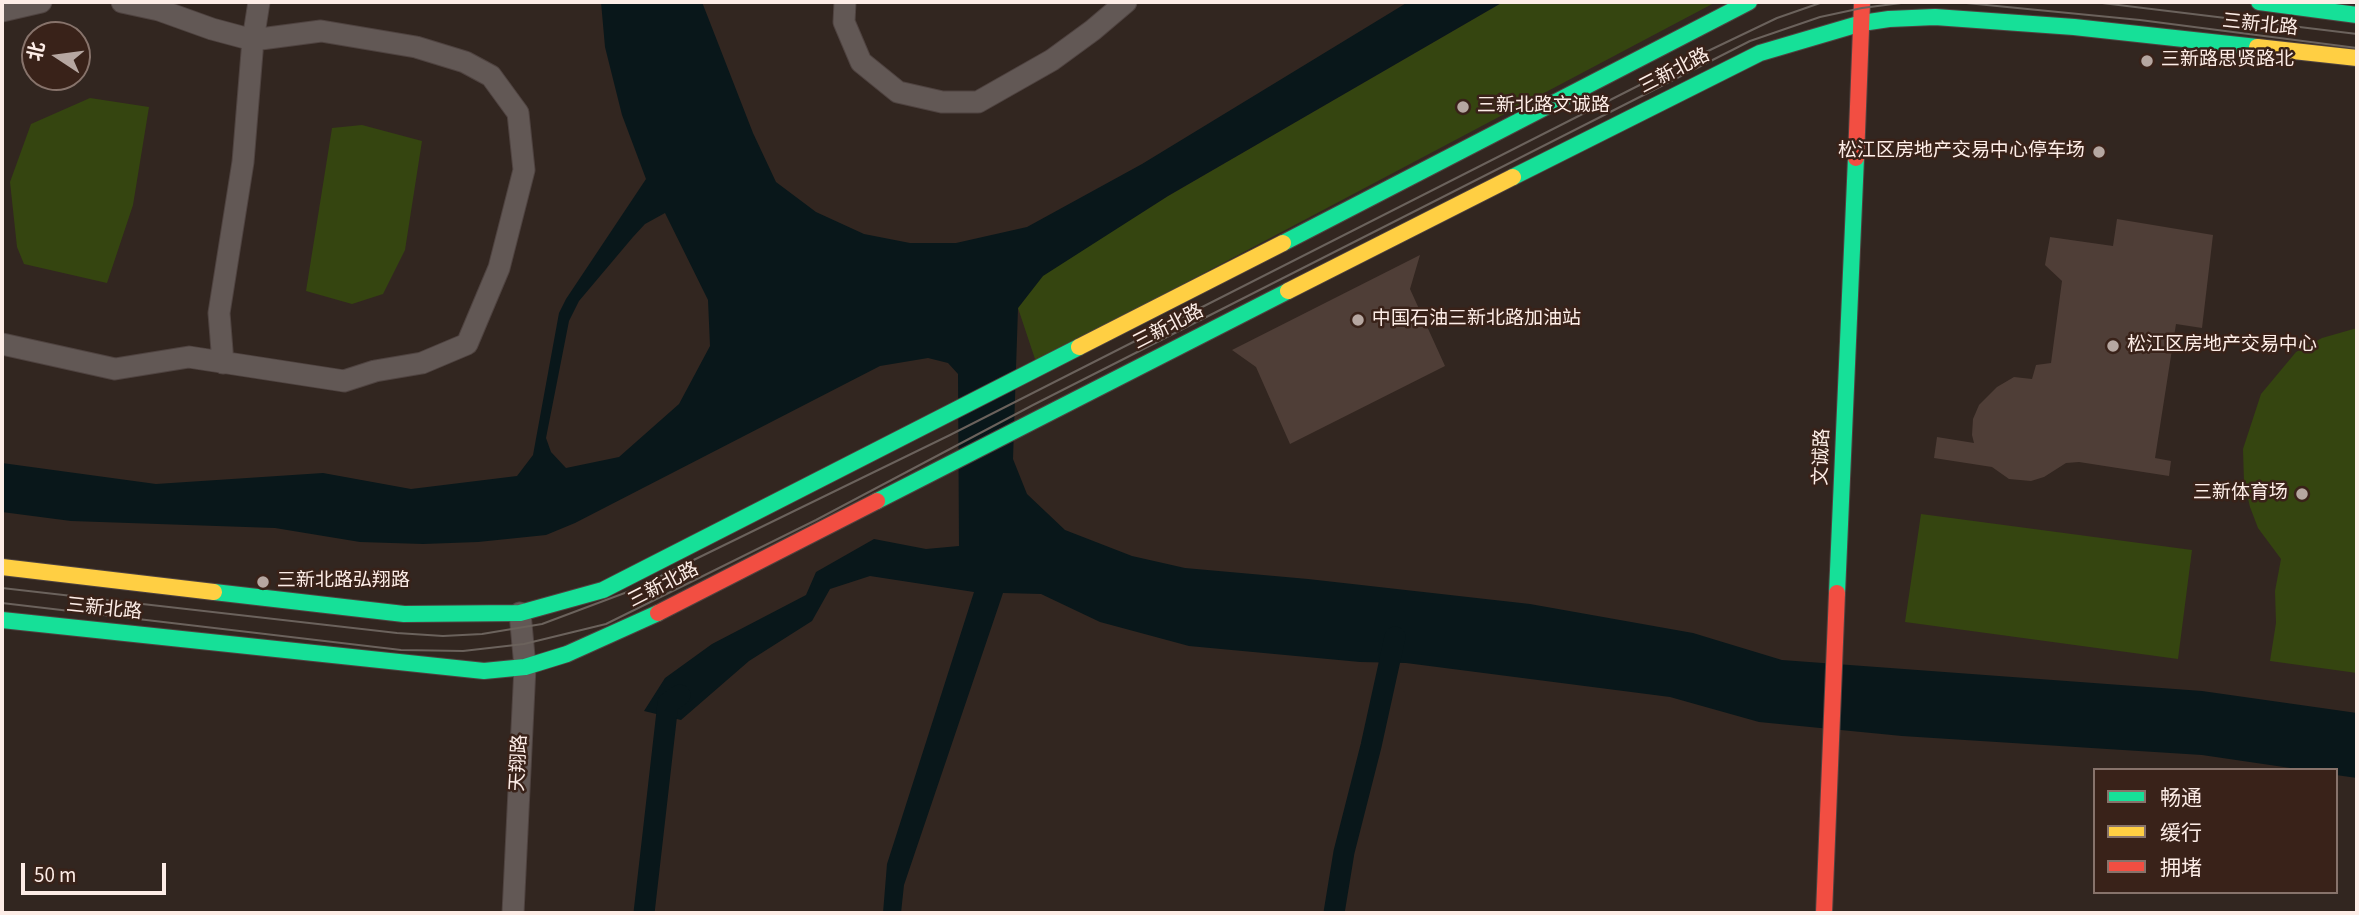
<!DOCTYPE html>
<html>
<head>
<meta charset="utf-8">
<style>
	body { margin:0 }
	#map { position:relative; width:2359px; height:915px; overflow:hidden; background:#322620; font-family:"Source Sans 3","Noto Sans SC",sans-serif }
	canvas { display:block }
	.frame { position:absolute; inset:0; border:4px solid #fdede7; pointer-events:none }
	.legend { position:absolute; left:2093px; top:768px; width:245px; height:126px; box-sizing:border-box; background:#392219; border:2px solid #87736b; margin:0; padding:9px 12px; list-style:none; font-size:21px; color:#fdede7 }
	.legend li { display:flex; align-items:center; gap:14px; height:35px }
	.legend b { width:35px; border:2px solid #87736b }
	.north { position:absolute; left:21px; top:21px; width:70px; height:70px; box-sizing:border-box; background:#392219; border:2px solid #87736b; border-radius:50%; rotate:283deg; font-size:19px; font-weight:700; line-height:28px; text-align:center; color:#fdede7 }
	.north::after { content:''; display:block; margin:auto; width:24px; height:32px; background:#b6a7a1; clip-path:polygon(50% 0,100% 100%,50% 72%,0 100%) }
	.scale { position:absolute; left:21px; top:863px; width:145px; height:32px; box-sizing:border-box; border:4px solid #fdede7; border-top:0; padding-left:9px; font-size:21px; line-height:24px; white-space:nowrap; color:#fdede7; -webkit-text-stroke:5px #392219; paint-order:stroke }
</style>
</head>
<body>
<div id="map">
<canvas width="2359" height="915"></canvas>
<div class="frame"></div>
<ul class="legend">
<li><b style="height:9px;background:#16e098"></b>畅通</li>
<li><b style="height:9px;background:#ffcf43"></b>缓行</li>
<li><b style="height:9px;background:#f24e42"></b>拥堵</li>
</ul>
<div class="north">北</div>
<div class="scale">50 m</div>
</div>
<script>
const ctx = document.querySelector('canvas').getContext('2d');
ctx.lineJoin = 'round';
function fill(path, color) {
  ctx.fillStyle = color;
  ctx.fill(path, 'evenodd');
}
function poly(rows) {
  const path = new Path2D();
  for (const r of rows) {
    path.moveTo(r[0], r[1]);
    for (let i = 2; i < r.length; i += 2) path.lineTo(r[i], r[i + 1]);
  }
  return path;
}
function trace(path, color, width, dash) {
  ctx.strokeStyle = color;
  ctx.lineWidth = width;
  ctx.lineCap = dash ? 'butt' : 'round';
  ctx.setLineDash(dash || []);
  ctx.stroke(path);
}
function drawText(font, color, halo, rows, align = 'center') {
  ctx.font = font + ' "Source Sans 3","Noto Sans SC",sans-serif';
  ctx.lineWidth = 5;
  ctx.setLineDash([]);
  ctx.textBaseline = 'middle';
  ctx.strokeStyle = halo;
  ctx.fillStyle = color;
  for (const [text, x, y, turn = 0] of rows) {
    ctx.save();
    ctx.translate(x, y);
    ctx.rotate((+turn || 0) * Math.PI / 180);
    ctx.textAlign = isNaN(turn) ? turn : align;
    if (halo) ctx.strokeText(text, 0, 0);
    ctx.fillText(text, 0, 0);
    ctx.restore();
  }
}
fill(poly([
	[1503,2,1716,2,1036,362,1018,308,1043,275,1168,196],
	[90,98,149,107,133,205,107,283,24,264,17,247,10,182,31,124],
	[362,125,422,141,405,250,383,294,352,304,306,291,332,128],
	[2357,328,2357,673,2270,661,2276,623,2275,591,2281,559,2258,528,2250,507,2244,482,2243,449,2261,394,2296,352,2322,338],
	[1921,514,2192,550,2178,659,1905,622]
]), '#354510');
fill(poly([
	[601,2,702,2,753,133,776,182,816,212,864,234,910,243,956,243,1027,227,1142,164,1408,2,1503,2,1168,196,1043,276,1018,308,1013,459,1027,494,1065,530,1132,556,1185,568,1308,579,1530,604,1693,633,1782,660,2202,691,2357,713,2357,778,2336,775,2336,770,2304,770,2202,755,1902,736,1759,722,1670,697,1406,663,1360,662,1189,646,1100,622,1041,594,1003,593,904,885,901,913,883,913,887,864,974,592,870,576,830,589,812,621,749,661,681,720,644,711,665,678,712,644,806,595,816,572,874,539,926,549,959,546,958,374,948,363,928,358,880,366,575,523,546,535,478,542,423,544,360,542,275,528,71,521,2,512,2,463,156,484,323,473,411,489,517,476,533,455,559,313,566,299,646,179,622,115,605,47],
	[665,213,708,300,710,346,679,404,619,457,566,468,551,452,546,438,569,321,579,301,633,237,645,224]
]), '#09171a');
trace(poly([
	[644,913,668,703,680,695],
	[1334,913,1344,852,1371,746,1395,637]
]), '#09171a', 21);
fill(poly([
	[2117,219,2213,235,2202,328,2176,324,2155,458,2171,461,2169,476,2079,462,2066,463,2044,477,2031,481,2009,479,1992,467,1934,458,1937,437,1974,443,1972,435,1973,419,1979,405,1997,387,2014,377,2032,379,2036,365,2051,363,2062,281,2045,265,2050,237,2113,246],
	[1420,255,1410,289,1445,366,1290,444,1256,367,1232,350]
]), '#4f3e37');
const street = poly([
	[845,2,844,22,861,62,898,92,942,102,978,102,1052,60,1093,30,1126,2],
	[2,11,41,2],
	[2,344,115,369,189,357,344,381,375,371,422,363,467,344,499,268,524,170,518,113,491,76,465,62,416,47,321,31,253,40,212,29,159,10,122,2],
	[223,363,219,313,243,162,253,40,259,2],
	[513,913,525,667,520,613]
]);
const fast = poly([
	[2259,2,2357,15],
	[1513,177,1760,53,1862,23,1889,19,1935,17,2074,27,2257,47],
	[1283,243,1749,2],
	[877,501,1288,291],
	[214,592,404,614,520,613,603,590,1079,347],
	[1837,593,1856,158],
	[2,620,484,671,525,667,567,654,658,613]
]);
const slow = poly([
	[2257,47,2357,58],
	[1288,291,1513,177],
	[1079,347,1283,243],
	[2,567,214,592]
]);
const jam = poly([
	[1856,158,1862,3],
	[658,613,877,501],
	[1824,913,1837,593]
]);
trace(street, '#4f4340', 23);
trace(fast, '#4f4340', 18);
trace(slow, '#4f4340', 18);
trace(jam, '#4f4340', 18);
trace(street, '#625855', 21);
trace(fast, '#16e098', 16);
trace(slow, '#ffcf43', 16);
trace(jam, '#f24e42', 16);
trace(poly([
	[1956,2,2140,20,2357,48],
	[2094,2,2357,34],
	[2,588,397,633,443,636,482,634,542,624,630,591,950,435,1685,62,1777,18,1823,2],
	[2,603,401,650,463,651,524,644,606,624,816,520,1033,405,1750,41,1820,17,1862,8,1909,2]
]), '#6b625c', 2);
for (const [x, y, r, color] of [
	[2147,61,7,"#b6a7a1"],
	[1463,107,7,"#b6a7a1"],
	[2099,152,7,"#b6a7a1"],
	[1358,320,7,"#b6a7a1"],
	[2113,346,7,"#b6a7a1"],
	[2302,494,7,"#b6a7a1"],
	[263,582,7,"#b6a7a1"]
]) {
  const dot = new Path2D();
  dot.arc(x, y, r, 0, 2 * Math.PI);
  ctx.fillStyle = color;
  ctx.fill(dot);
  trace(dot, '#392219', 2.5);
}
drawText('19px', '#fdede7', '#392219', [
	["三新北路",2260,26,6],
	["三新北路",1675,72,-27],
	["三新北路",1169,328,-27],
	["文诚路",1823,457,-88],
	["三新北路",664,586,-27],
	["三新北路",104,610,6],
	["天翔路",520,763,-87]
]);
drawText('19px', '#fdede7', '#392219', [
	["三新路思贤路北",2161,61],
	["三新北路文诚路",1477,107],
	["松江区房地产交易中心停车场",2085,152,"right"],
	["中国石油三新北路加油站",1372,320],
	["松江区房地产交易中心",2127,346],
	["三新体育场",2288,494,"right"],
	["三新北路弘翔路",277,582]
], 'left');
</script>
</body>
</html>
